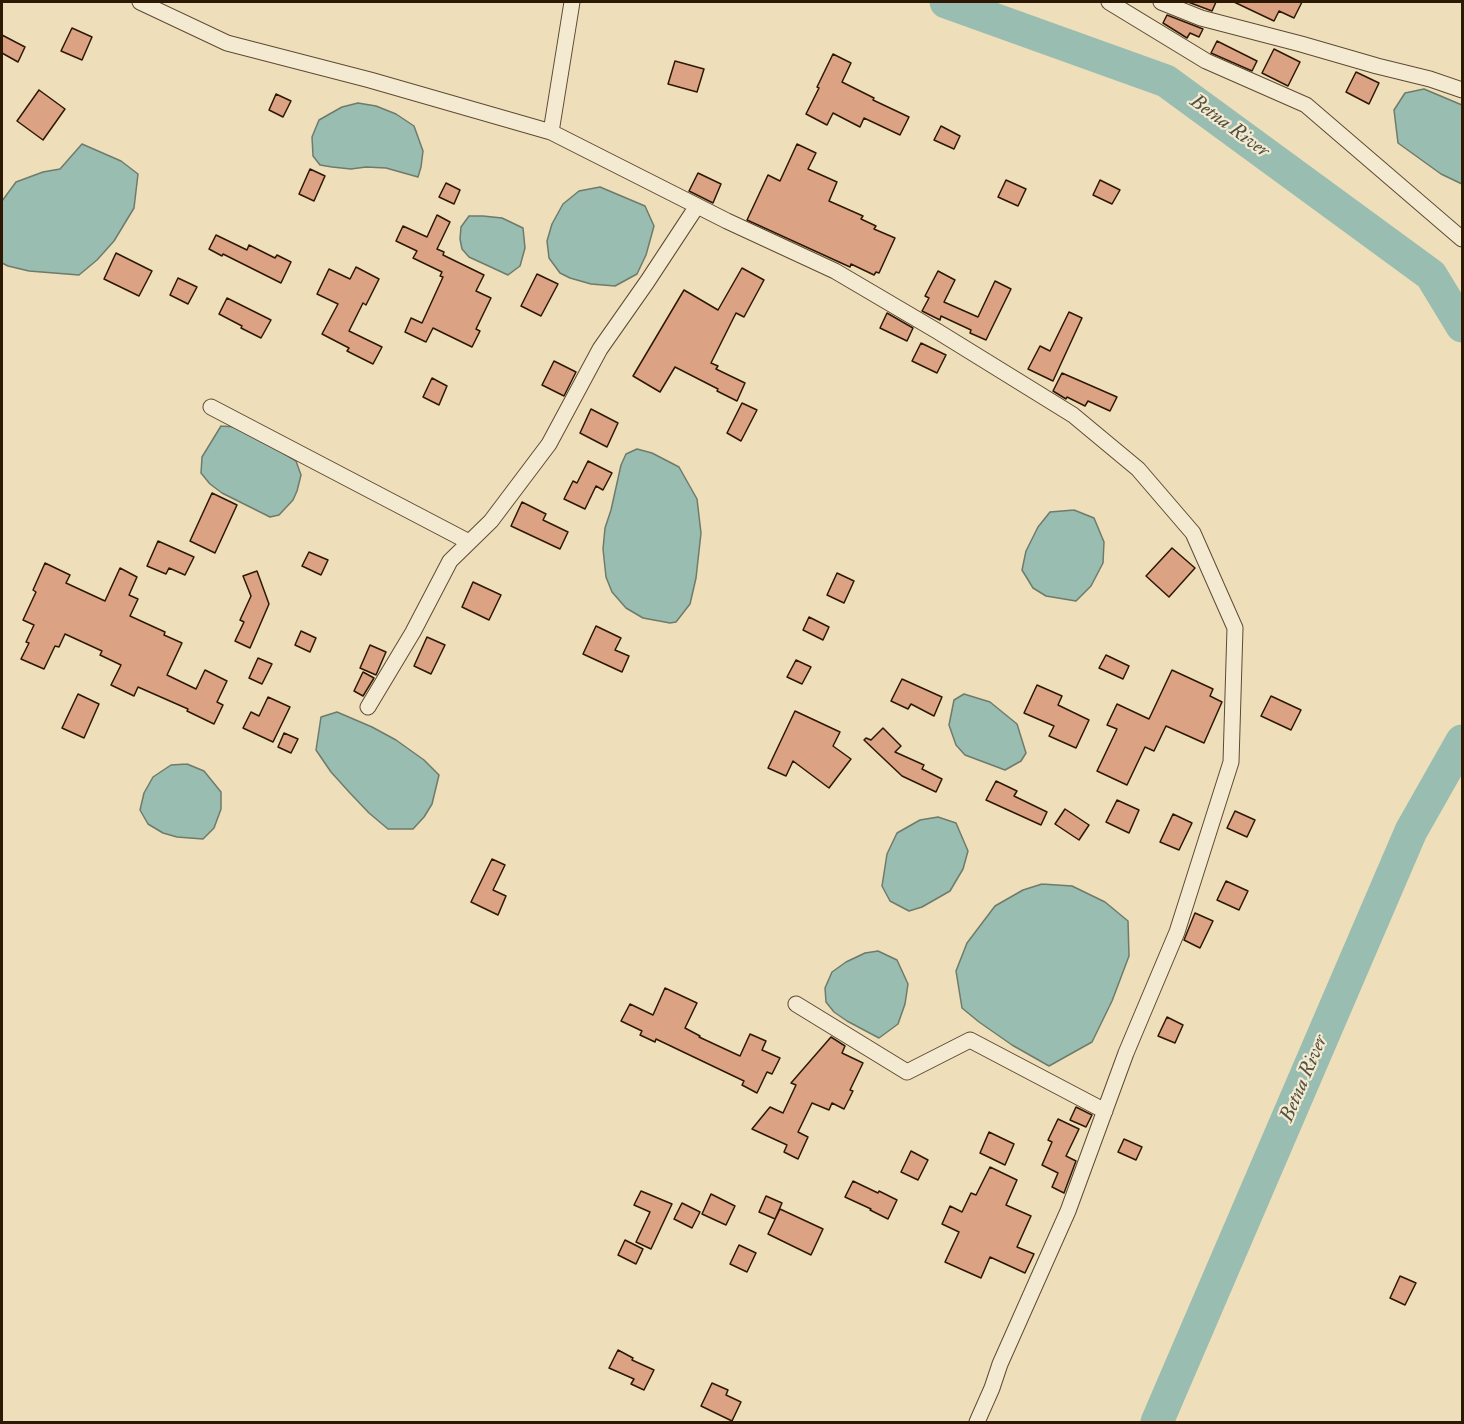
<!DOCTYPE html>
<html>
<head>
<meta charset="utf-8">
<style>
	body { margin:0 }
	#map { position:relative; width:1464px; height:1424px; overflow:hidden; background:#eedfba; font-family:"IM FELL Double Pica",serif }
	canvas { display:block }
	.frame { position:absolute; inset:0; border:3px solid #2d1804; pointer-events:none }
</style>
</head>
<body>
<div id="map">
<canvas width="1464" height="1424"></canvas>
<div class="frame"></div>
</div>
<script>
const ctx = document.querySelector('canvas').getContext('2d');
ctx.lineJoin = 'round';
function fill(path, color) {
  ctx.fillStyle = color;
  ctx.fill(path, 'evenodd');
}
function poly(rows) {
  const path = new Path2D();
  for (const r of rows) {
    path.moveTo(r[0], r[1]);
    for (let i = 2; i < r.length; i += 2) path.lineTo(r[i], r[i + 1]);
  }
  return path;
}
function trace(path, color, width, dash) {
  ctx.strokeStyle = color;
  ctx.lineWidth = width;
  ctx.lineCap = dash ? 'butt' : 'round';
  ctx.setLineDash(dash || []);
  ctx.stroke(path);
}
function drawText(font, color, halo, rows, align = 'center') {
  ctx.font = font + ' "IM FELL Double Pica",serif';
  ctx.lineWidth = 4.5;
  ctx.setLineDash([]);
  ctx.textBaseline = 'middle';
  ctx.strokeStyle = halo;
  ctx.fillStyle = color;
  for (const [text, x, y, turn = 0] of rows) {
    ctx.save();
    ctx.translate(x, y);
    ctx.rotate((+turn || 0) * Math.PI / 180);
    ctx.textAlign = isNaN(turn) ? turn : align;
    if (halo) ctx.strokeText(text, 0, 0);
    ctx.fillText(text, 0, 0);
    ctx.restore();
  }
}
const water = poly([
	[1424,89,1462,105,1462,184,1441,174,1398,143,1394,110,1405,93,1424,89],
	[358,103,376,106,396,114,414,126,423,151,421,167,418,177,386,168,366,167,351,169,332,167,320,165,313,156,312,137,319,120,342,107,358,103],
	[82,144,121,161,138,174,134,208,114,241,97,260,79,275,29,271,8,266,2,263,2,201,16,182,43,172,60,169,82,144],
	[600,187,645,206,654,226,646,255,637,274,615,286,591,284,570,278,560,273,549,258,547,241,552,224,563,204,579,191,600,187],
	[469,216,483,216,502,218,523,228,525,248,520,266,508,275,469,257,462,249,460,239,461,227,469,216],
	[221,426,237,427,278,450,296,461,301,475,297,491,293,500,279,515,270,517,222,493,210,484,201,473,202,457,221,426],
	[637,449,652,453,679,467,697,499,701,533,696,578,690,604,676,622,670,623,643,618,626,608,612,592,606,577,603,549,605,528,611,510,621,465,626,454,637,449],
	[1074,510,1094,518,1104,542,1103,563,1091,586,1076,601,1046,596,1033,588,1022,570,1026,551,1038,527,1050,512,1074,510],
	[964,694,990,702,1017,724,1026,753,1021,761,1005,770,965,755,956,745,949,725,954,700,964,694],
	[337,712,372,727,396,740,424,760,439,775,432,804,424,817,413,829,388,829,369,813,350,793,331,772,316,750,321,717,337,712],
	[187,764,204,771,221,792,221,809,214,828,203,839,177,837,163,833,148,824,140,810,144,793,153,777,171,765,187,764],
	[938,817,956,823,968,851,963,869,950,891,922,907,909,911,890,901,882,886,887,854,897,833,920,820,938,817],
	[1042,884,1072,886,1105,902,1128,921,1129,956,1112,1001,1092,1042,1049,1066,1012,1045,979,1022,962,1008,956,971,967,943,995,906,1023,890,1042,884],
	[878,951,897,960,908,984,905,1004,898,1024,879,1038,847,1021,834,1012,826,1002,825,988,832,972,846,962,865,953,878,951]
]);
fill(water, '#99bdb0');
trace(water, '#6e7b6b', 1.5);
trace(poly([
	[946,2,1166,81,1431,275,1462,326],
	[1157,1422,1411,831,1462,741]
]), '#99bdb0', 33);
const building = poly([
	[1188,2,1216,2,1212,11,1188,2],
	[1234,2,1302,2,1294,18,1279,11,1274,21,1234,2],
	[1167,15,1203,29,1199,37,1190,33,1187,38,1163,23,1167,15],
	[72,28,92,37,82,60,61,51,72,28],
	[2,35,25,47,18,62,2,53,2,35],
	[1217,41,1257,61,1252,71,1211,53,1217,41],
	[1274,49,1300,62,1288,86,1262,73,1274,49],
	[833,54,851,63,842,82,874,98,873,100,909,117,900,135,864,118,860,127,833,113,827,125,806,114,819,88,817,87,833,54],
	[675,61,704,69,697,92,668,84,675,61],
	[1356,72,1379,83,1369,104,1346,92,1356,72],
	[39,90,65,109,43,140,17,121,39,90],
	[276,94,291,101,283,117,269,110,276,94],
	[941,126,960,136,954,149,934,140,941,126],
	[797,144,816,153,808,169,837,182,829,201,863,216,861,219,876,226,874,229,895,238,879,273,876,272,874,275,851,264,850,267,747,220,768,175,780,181,797,144],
	[310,169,325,176,314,201,299,194,310,169],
	[698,173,721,184,713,203,689,191,698,173],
	[1006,180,1026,189,1018,206,998,197,1006,180],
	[1100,180,1120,190,1112,204,1093,195,1100,180],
	[446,183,460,190,454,204,439,197,446,183],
	[437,215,450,222,437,249,444,252,443,255,484,275,476,291,491,298,476,329,480,331,472,347,433,328,426,342,405,332,411,318,422,323,443,277,440,276,442,272,413,258,417,251,396,241,403,226,427,237,437,215],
	[216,235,247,250,249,245,275,258,277,255,291,262,281,283,223,254,222,256,209,249,216,235],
	[116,253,152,271,139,296,104,279,116,253],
	[356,267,379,279,366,305,363,303,349,331,382,347,373,364,347,351,349,348,322,334,338,304,317,294,329,269,350,279,356,267],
	[742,268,764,280,744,317,736,313,711,363,718,366,716,369,745,383,737,401,717,391,718,389,675,367,660,392,633,376,684,290,718,310,742,268],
	[938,271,955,280,944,302,978,317,995,281,1011,289,986,340,970,333,971,330,941,316,940,320,922,311,929,298,925,296,938,271],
	[537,274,558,284,541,316,521,306,537,274],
	[178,278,197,287,188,304,170,295,178,278],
	[227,298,271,320,261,338,241,328,242,326,219,314,227,298],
	[1069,312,1082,318,1053,381,1028,369,1040,346,1050,351,1069,312],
	[887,313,913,328,907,341,880,328,887,313],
	[921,343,946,355,937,373,912,361,921,343],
	[554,361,576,372,564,396,542,385,554,361],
	[1062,373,1117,397,1110,411,1088,401,1085,406,1067,397,1066,399,1053,391,1062,373],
	[432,378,447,386,439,405,423,397,432,378],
	[742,403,757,410,741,441,727,433,742,403],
	[591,409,618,423,607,447,580,433,591,409],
	[588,461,612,473,603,490,596,486,585,509,564,499,573,481,577,483,588,461],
	[212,493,237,505,215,553,190,541,212,493],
	[522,502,546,514,543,520,568,532,560,549,511,526,522,502],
	[158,541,194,557,185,575,169,568,166,574,147,566,158,541],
	[1172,548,1195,568,1169,597,1146,576,1172,548],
	[309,552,328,560,321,575,302,566,309,552],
	[45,563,70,575,66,583,105,601,120,568,137,577,129,595,138,599,130,616,165,632,164,635,182,643,167,675,196,689,205,670,227,681,217,702,223,705,214,724,187,711,188,709,138,687,134,696,111,685,121,665,100,655,102,651,65,634,59,647,55,646,44,669,21,659,29,643,26,642,34,625,23,620,36,592,33,590,45,563],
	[257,571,269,604,250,648,235,641,244,622,240,620,251,596,243,576,257,571],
	[837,573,854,581,844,603,827,595,837,573],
	[473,582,501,595,489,620,462,607,473,582],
	[809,617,829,627,823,640,803,630,809,617],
	[596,626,621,638,615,650,629,656,622,672,583,654,596,626],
	[301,631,316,638,310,652,295,645,301,631],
	[427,637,445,645,431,674,414,666,427,637],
	[370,645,386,652,376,675,360,668,370,645],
	[1106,655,1129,666,1123,679,1099,668,1106,655],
	[258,658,272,664,262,684,249,678,258,658],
	[796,660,811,667,802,684,787,677,796,660],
	[1172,670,1213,689,1210,696,1222,702,1204,743,1166,726,1154,751,1145,747,1127,785,1097,771,1117,729,1107,725,1117,704,1149,719,1172,670],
	[363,672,374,678,363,696,354,691,363,672],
	[902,679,942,697,934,716,911,704,908,709,891,701,902,679],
	[1037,685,1062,696,1058,705,1089,720,1076,748,1049,736,1054,726,1024,713,1037,685],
	[78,694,99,704,84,738,62,728,78,694],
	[1271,696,1301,710,1291,730,1261,716,1271,696],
	[268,697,290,707,273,742,243,728,251,712,259,716,268,697],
	[795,711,840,732,833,746,851,759,829,788,793,761,786,776,768,768,795,711],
	[883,728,901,746,895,752,924,765,922,769,942,779,936,792,902,776,864,740,866,738,871,740,883,728],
	[284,733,298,739,291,753,278,747,284,733],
	[996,781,1017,791,1014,796,1047,812,1041,825,986,800,996,781],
	[1117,800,1139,810,1129,833,1106,822,1117,800],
	[1065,809,1089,825,1079,840,1055,824,1065,809],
	[1235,811,1255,820,1247,837,1227,828,1235,811],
	[1173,814,1192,823,1179,850,1160,842,1173,814],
	[492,859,505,865,493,890,506,896,498,915,471,902,492,859],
	[1226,881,1248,891,1239,910,1217,900,1226,881],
	[1195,913,1213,921,1200,948,1184,940,1195,913],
	[665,988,697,1003,685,1028,700,1036,699,1037,740,1056,750,1034,766,1041,762,1050,780,1058,772,1074,767,1072,757,1093,742,1085,744,1081,656,1039,655,1042,640,1035,642,1031,621,1021,630,1004,653,1015,665,988],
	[1167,1017,1183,1025,1175,1043,1158,1036,1167,1017],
	[831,1037,845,1046,842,1053,863,1063,850,1090,853,1091,844,1109,832,1103,829,1110,812,1103,798,1132,808,1137,798,1159,784,1152,787,1145,752,1129,770,1107,783,1113,796,1085,791,1083,831,1037],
	[1076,1107,1092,1115,1086,1127,1070,1120,1076,1107],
	[1058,1119,1079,1129,1066,1156,1076,1161,1064,1193,1052,1187,1058,1173,1042,1165,1052,1142,1048,1140,1058,1119],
	[989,1132,1014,1144,1005,1165,980,1153,989,1132],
	[1124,1139,1142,1147,1136,1160,1118,1152,1124,1139],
	[911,1151,928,1160,918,1180,901,1172,911,1151],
	[990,1167,1017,1180,1006,1205,1031,1216,1017,1247,1034,1254,1025,1273,990,1257,981,1278,945,1262,959,1232,942,1224,950,1206,962,1212,971,1193,976,1195,990,1167],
	[853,1181,878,1193,879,1191,897,1200,888,1219,870,1210,871,1209,845,1197,853,1181],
	[641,1191,672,1204,651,1249,636,1242,650,1212,634,1205,641,1191],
	[711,1194,735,1206,726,1225,702,1214,711,1194],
	[766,1196,782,1203,775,1219,759,1212,766,1196],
	[682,1203,700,1212,692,1228,674,1219,682,1203],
	[780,1209,823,1229,811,1255,768,1234,780,1209],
	[625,1240,643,1249,636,1264,618,1255,625,1240],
	[739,1245,756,1253,747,1272,730,1264,739,1245],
	[1400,1276,1416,1283,1405,1305,1390,1298,1400,1276],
	[618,1350,633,1358,632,1360,654,1370,644,1390,631,1384,634,1379,609,1368,618,1350],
	[712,1383,728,1390,726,1395,741,1402,732,1421,701,1406,712,1383]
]);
fill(building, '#dca284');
trace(building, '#2d1804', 1.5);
const minor = poly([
	[140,2,227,43,370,80,551,132,727,221,835,271,937,331,1073,415,1138,469,1193,533,1235,628,1231,762,1177,932,1126,1053,1068,1211,1000,1364,992,1388,977,1422],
	[1109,2,1206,61,1306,105,1462,239],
	[1161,2,1201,18,1301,44,1377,66,1430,79,1462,90],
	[551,132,572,2],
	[211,407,469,542],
	[368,707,413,632,450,561,491,521,549,444,600,349,647,282,697,206],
	[796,1004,907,1072,970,1040,1105,1111]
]);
trace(minor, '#5d4a32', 17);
trace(minor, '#f4ead2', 15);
drawText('italic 20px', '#535240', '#f4ead2', [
	["Betna River",1229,127,36],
	["Betna River",1305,1079,-67]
]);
</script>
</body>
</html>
